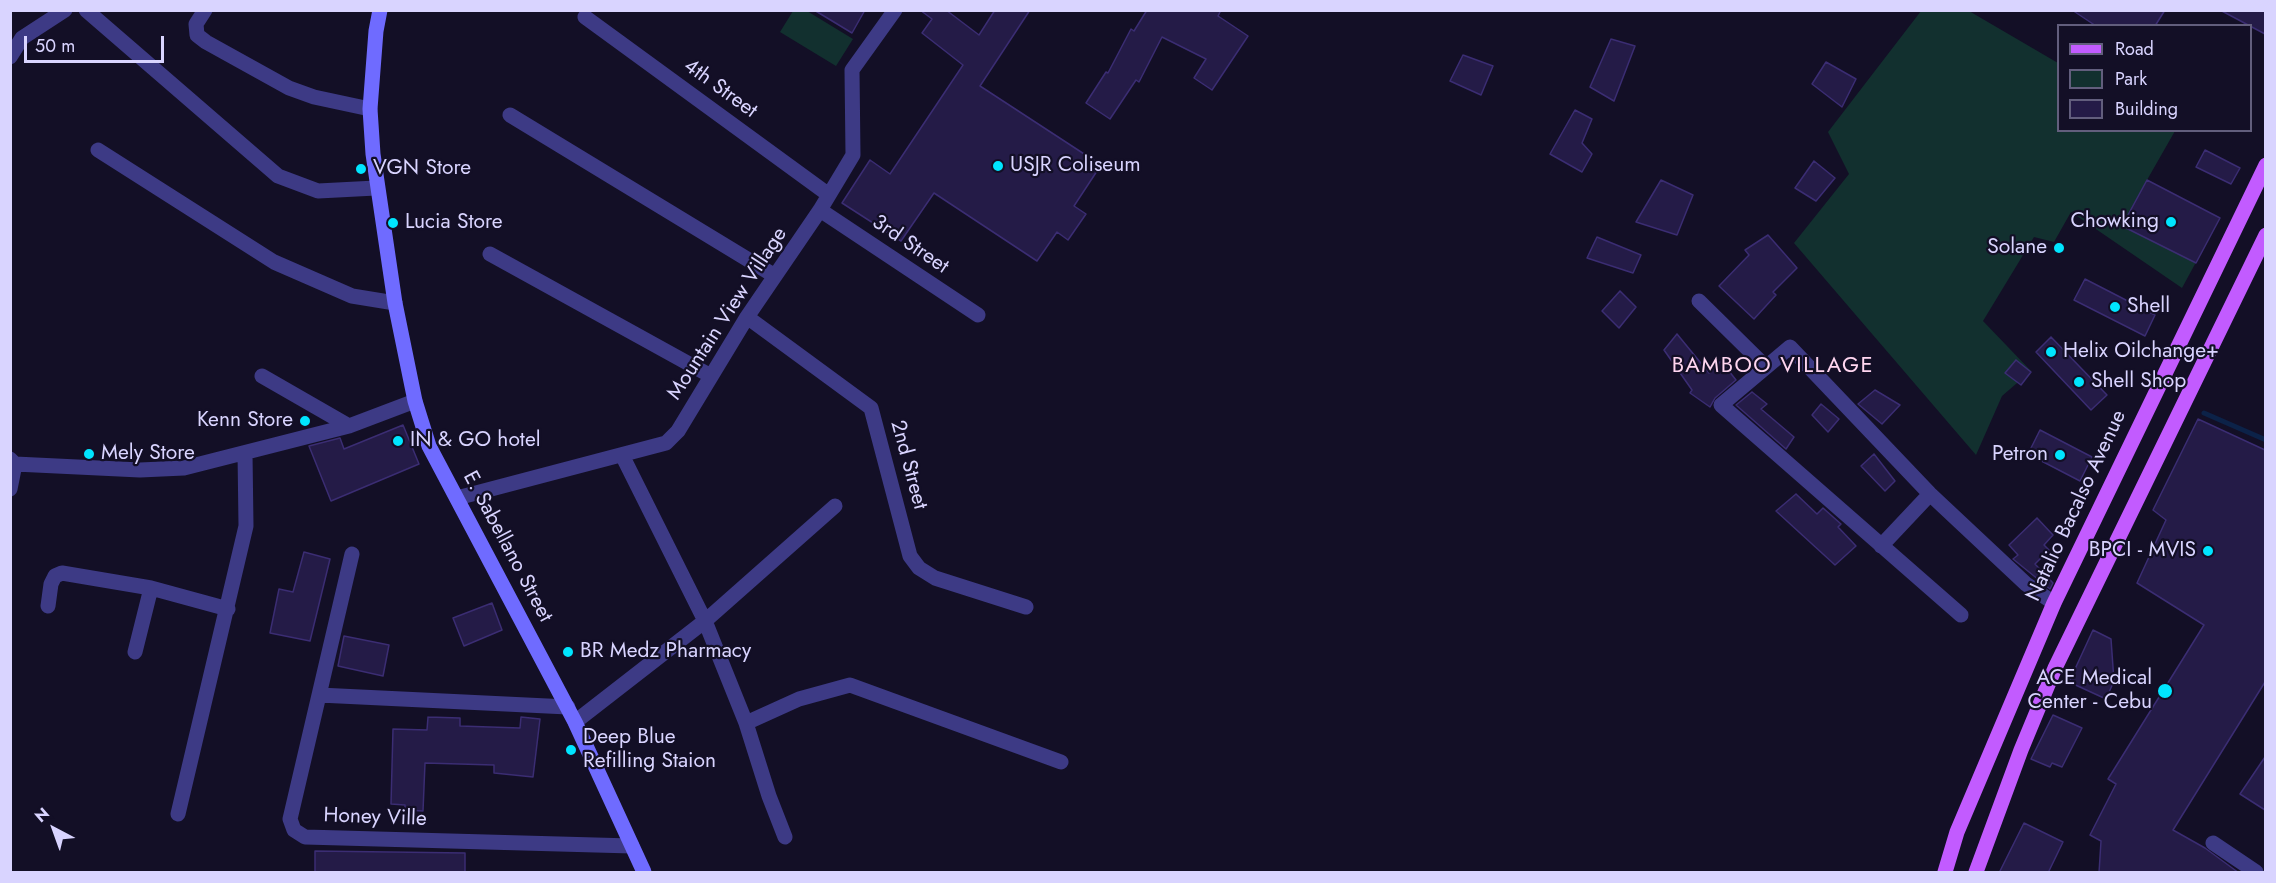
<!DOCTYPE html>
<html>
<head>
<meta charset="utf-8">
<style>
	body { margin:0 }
	#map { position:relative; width:2276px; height:883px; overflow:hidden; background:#130f26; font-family:Jost,sans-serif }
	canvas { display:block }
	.frame { position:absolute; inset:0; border:12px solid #d9d4ff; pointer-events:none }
	.legend { position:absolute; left:2057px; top:24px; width:195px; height:108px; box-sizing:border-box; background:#130f26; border:2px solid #625e7d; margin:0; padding:8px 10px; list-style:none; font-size:18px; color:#d9d4ff }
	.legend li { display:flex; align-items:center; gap:12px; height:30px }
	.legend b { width:30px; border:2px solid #625e7d }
	.north { position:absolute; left:24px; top:799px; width:60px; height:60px; -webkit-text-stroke:4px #130f26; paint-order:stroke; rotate:319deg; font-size:16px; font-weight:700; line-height:24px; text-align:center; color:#d9d4ff }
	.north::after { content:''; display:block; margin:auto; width:21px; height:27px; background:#d9d4ff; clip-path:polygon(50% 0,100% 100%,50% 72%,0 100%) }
	.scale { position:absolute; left:24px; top:36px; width:140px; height:27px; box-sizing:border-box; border:3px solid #d9d4ff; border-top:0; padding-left:8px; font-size:18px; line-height:21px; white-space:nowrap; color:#d9d4ff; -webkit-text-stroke:4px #130f26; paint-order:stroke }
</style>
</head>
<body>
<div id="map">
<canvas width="2276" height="883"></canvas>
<div class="frame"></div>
<ul class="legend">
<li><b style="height:8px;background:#c25bff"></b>Road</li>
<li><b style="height:16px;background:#12302f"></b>Park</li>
<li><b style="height:16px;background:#241b47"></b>Building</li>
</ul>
<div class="north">N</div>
<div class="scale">50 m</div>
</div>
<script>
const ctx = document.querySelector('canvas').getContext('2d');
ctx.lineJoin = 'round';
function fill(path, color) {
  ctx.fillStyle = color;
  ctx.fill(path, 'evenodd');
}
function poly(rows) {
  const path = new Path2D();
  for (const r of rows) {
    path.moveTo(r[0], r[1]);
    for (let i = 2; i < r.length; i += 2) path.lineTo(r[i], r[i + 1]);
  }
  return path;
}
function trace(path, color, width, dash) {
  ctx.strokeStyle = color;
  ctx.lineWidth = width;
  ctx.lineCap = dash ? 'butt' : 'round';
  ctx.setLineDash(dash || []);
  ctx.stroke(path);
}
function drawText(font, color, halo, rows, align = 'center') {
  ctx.font = font + ' Jost,sans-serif';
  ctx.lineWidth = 4.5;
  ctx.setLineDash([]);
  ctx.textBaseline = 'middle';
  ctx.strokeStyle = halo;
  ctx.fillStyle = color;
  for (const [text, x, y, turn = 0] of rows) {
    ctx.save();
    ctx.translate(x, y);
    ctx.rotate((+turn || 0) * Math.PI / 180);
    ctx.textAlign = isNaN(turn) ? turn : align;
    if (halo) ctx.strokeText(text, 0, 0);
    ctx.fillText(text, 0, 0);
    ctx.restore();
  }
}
fill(poly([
	[793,11,807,11,853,39,836,66,780,32],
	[1921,11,1969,11,2058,63,2058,130,2175,131,2147,180,2220,218,2182,288,2071,212,2054,242,2034,237,1983,321,2031,371,2002,396,1976,455,1794,243,1849,174,1828,132]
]), '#12302f');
trace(poly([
	[2204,413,2266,440]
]), '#0c2248', 5);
const building = poly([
	[814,10,865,10,852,33,814,10],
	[920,10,946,10,979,35,995,10,1030,10,980,86,1101,165,1074,206,1086,214,1068,240,1057,232,1037,261,934,193,901,241,842,203,870,160,890,174,963,65,922,33,932,19,920,10],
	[1147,10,1221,10,1218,16,1248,36,1212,90,1194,78,1206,59,1162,37,1139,82,1136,80,1110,119,1086,103,1106,72,1108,73,1131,29,1134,31,1147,10],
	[2072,10,2165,10,2155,26,2096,26,2072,10],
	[2220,10,2265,10,2265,34,2220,10],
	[1611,39,1635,46,1614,101,1590,87,1611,39],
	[1463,55,1493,66,1481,95,1450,81,1463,55],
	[1826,62,1856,79,1842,107,1812,84,1826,62],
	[1575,110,1592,119,1582,143,1592,154,1582,172,1550,154,1575,110],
	[2205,150,2240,168,2231,184,2196,167,2205,150],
	[1814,161,1835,178,1816,201,1795,188,1814,161],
	[1661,180,1693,195,1677,235,1636,222,1661,180],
	[2147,180,2220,218,2196,263,2122,226,2147,180],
	[1768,235,1797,268,1773,292,1776,295,1754,319,1719,286,1749,255,1745,250,1768,235],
	[1597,237,1641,255,1633,273,1587,258,1597,237],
	[2085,279,2155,315,2145,336,2074,300,2085,279],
	[1620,291,1636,307,1619,328,1602,311,1620,291],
	[1677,334,1709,373,1721,361,1736,380,1715,398,1710,407,1690,393,1692,390,1664,350,1677,334],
	[2051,337,2107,395,2091,410,2036,352,2051,337],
	[2016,360,2031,372,2021,385,2005,373,2016,360],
	[1875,390,1900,405,1882,424,1858,404,1875,390],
	[1752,392,1767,404,1761,409,1794,437,1786,449,1736,405,1752,392],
	[1821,404,1839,419,1828,432,1812,415,1821,404],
	[2198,419,2265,450,2265,682,2173,830,2205,848,2239,873,2099,873,2101,841,2090,835,2116,784,2108,779,2204,625,2137,583,2166,520,2153,510,2198,419],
	[403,425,419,464,331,501,309,446,340,438,344,449,403,425],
	[2040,430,2092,457,2080,481,2028,454,2040,430],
	[1874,454,1895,481,1885,491,1861,466,1874,454],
	[1796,494,1817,514,1823,508,1841,524,1838,527,1856,546,1835,565,1776,511,1796,494],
	[2037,518,2053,535,2044,545,2049,550,2035,564,2053,583,2050,589,2013,559,2018,555,2009,545,2037,518],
	[304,552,330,559,310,641,270,633,279,589,293,592,304,552],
	[492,603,502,630,464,646,453,618,492,603],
	[2093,630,2111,639,2114,681,2106,699,2069,682,2093,630],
	[344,636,389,645,383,676,338,666,344,636],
	[2053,715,2082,728,2062,767,2052,763,2050,767,2031,759,2053,715],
	[428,717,460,718,460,726,520,728,521,717,540,719,533,777,494,773,494,765,425,763,423,811,405,810,405,805,391,804,393,729,427,730,428,717],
	[2265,757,2265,810,2240,794,2265,757],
	[2024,823,2063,842,2048,873,1999,873,2024,823],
	[315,851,465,853,465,873,315,873,315,851]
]);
fill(building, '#241b47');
trace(building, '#3b2d73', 1.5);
trace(poly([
	[86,10,278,176,318,191,376,188],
	[205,10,196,24,197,35,206,42,289,88,314,97,370,109],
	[585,17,829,195],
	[10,57,22,38,65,10],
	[510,115,775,276],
	[98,150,274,262,352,296,395,303],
	[820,210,978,315],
	[490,254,711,376],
	[1699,301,1766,367],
	[747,317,871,408,910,556,919,568,935,578,1026,607],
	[262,376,349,426],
	[622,455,705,621,746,723,769,796,785,837],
	[10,459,15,464,140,470,184,468,349,426,415,401],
	[10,489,15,464],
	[457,498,666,443,678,431,747,317,820,210,853,155,852,70,895,10],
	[1881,546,1930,494],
	[352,554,290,819,294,830,305,837,632,846],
	[48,606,51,584,55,576,62,573,151,588,228,609],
	[1961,615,1721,405,1790,347,1930,494,2026,584,2054,603],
	[135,652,151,588],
	[319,695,568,707],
	[575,722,705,621,835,506],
	[746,723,799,699,850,685,1061,762],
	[178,814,246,526,245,453],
	[2213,843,2256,872]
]), '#3d3a85', 15);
trace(poly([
	[380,10,376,31,370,109,373,154,395,303,415,401,429,446,575,722,644,872]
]), '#6f6bff', 15);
trace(poly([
	[1945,872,1957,832,2054,603,2266,165],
	[1976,872,2021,750,2055,668,2266,235]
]), '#c25bff', 15);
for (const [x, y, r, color] of [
	[998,166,6,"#00e5ff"],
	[361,169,6,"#00e5ff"],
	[2171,222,6,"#00e5ff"],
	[393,223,6,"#00e5ff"],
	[2059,248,6,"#00e5ff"],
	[2115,307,6,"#00e5ff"],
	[2051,352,6,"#00e5ff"],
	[2079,382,6,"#00e5ff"],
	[305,421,6,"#00e5ff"],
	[398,441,6,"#00e5ff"],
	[89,454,6,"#00e5ff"],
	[2060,455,6,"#00e5ff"],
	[2208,551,6,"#00e5ff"],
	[568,652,6,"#00e5ff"],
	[2165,691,8,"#00e5ff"],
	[571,750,6,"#00e5ff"]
]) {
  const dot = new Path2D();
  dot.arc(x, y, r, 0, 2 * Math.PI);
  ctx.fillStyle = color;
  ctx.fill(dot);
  trace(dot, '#130f26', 2);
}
drawText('21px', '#d9d4ff', '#130f26', [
	["4th Street",720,89,36],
	["3rd Street",910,245,34],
	["Mountain View Village",728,314,-57],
	["2nd Street",908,465,75],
	["Natalio Bacalso Avenue",2077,506,-65],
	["E. Sabellano Street",507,547,62],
	["Honey Ville",375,818,2]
]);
drawText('21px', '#d9d4ff', '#130f26', [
	["USJR Coliseum",1010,166],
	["VGN Store",373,169],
	["Chowking",2159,222,"right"],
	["Lucia Store",405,223],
	["Solane",2047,248,"right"],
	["Shell",2127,307],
	["Helix Oilchange+",2063,352],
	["Shell Shop",2091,382],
	["Kenn Store",293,421,"right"],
	["IN & GO hotel",410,441],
	["Mely Store",101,454],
	["Petron",2048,455,"right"],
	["BPCI - MVIS",2196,551,"right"],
	["BR Medz Pharmacy",580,652],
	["ACE Medical",2152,679,"right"],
	["Center - Cebu",2152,703,"right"],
	["Deep Blue",583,738],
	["Refilling Staion",583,762]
], 'left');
ctx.letterSpacing = '1.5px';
drawText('22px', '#ffd6f0', '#130f26', [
	["BAMBOO VILLAGE",1773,367]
]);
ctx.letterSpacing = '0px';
</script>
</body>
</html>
